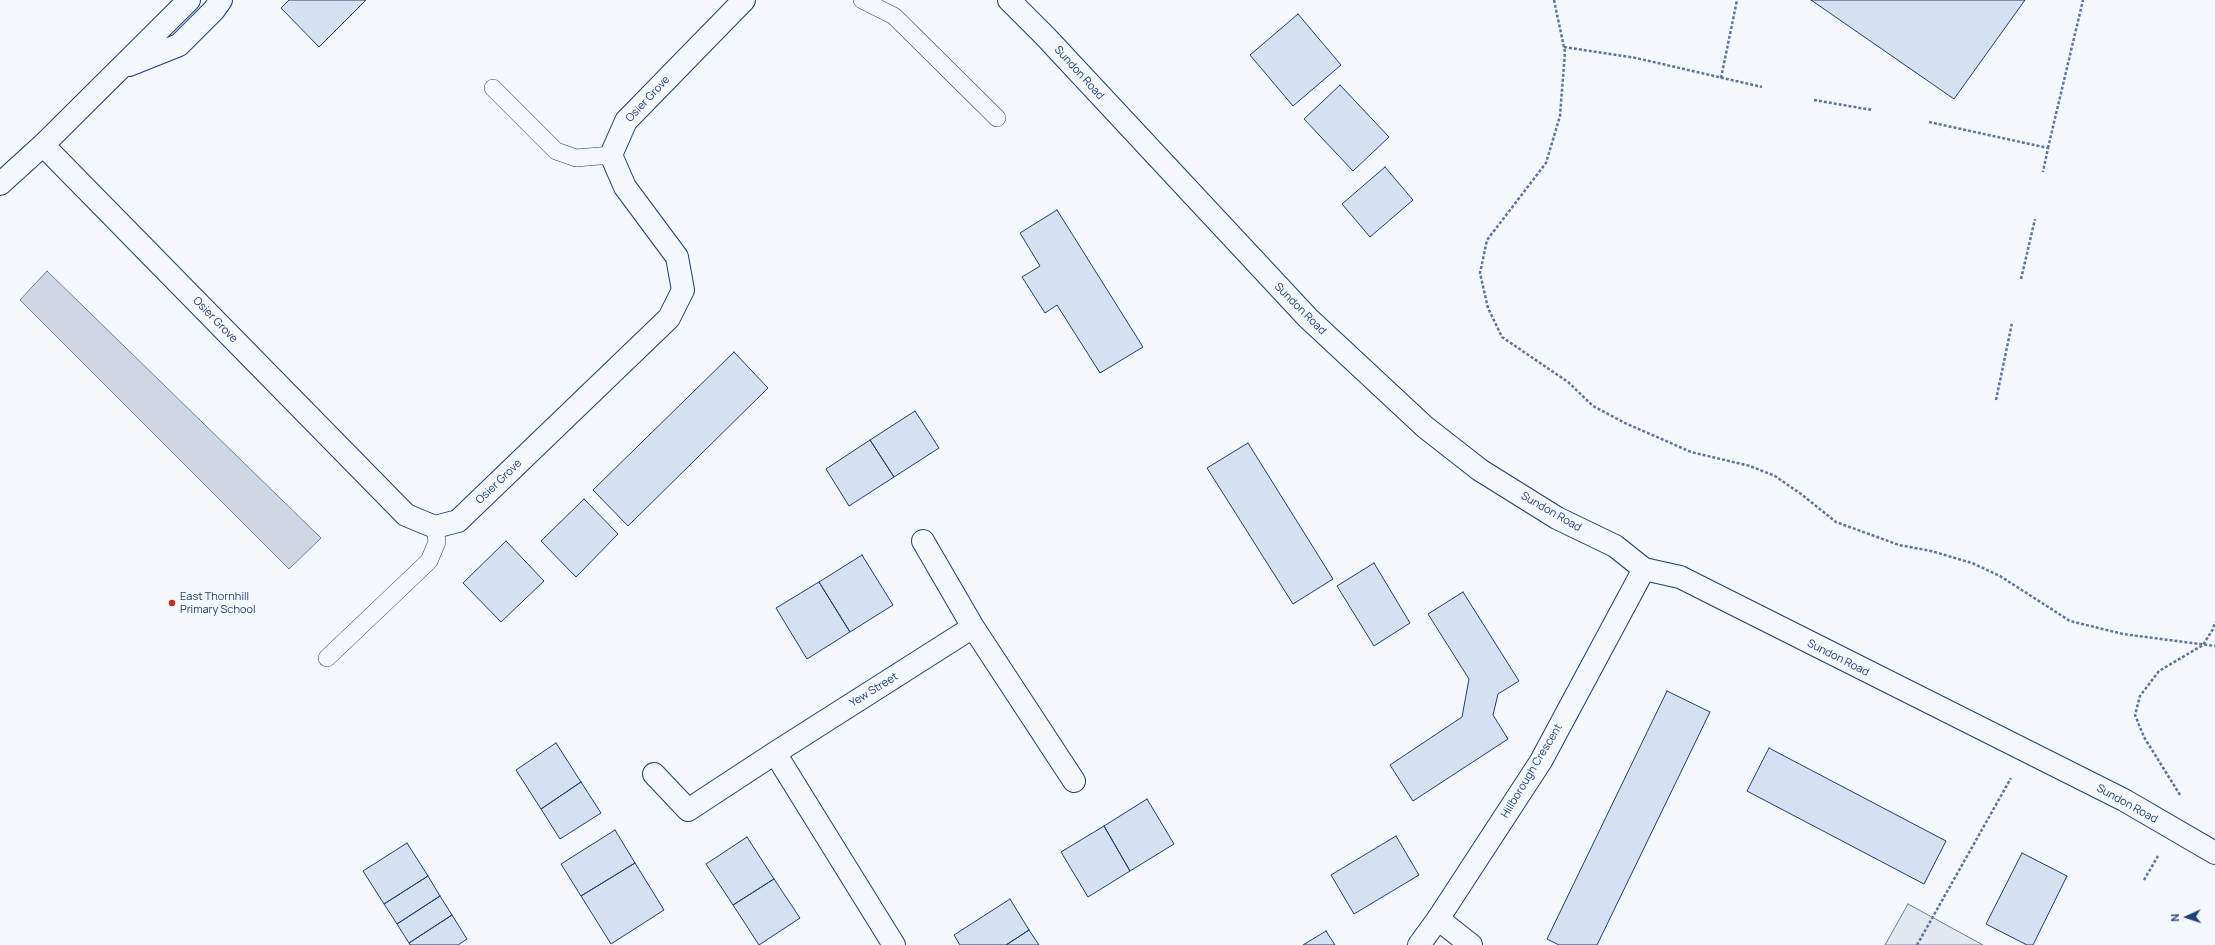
<!DOCTYPE html>
<html>
<head>
<meta charset="utf-8">
<style>
	body { margin:0 }
	#map { position:relative; width:2215px; height:945px; overflow:hidden; background:#f4f7fb; font-family:Manrope,sans-serif }
	canvas { display:block }
	.north { position:absolute; left:2167px; top:897px; width:40px; height:40px; -webkit-text-stroke:3px #f4f7fb; paint-order:stroke; rotate:267deg; font-size:11px; font-weight:700; line-height:16px; text-align:center; color:#1d3f73 }
	.north::after { content:''; display:block; margin:auto; width:14px; height:18px; background:#1d3f73; clip-path:polygon(50% 0,100% 100%,50% 72%,0 100%) }
</style>
</head>
<body>
<div id="map">
<canvas width="2215" height="945"></canvas>
<div class="north">N</div>
</div>
<script>
const ctx = document.querySelector('canvas').getContext('2d');
ctx.lineJoin = 'round';
function fill(path, color) {
  ctx.fillStyle = color;
  ctx.fill(path, 'evenodd');
}
function poly(rows) {
  const path = new Path2D();
  for (const r of rows) {
    path.moveTo(r[0], r[1]);
    for (let i = 2; i < r.length; i += 2) path.lineTo(r[i], r[i + 1]);
  }
  return path;
}
function trace(path, color, width, dash) {
  ctx.strokeStyle = color;
  ctx.lineWidth = width;
  ctx.lineCap = dash ? 'butt' : 'round';
  ctx.setLineDash(dash || []);
  ctx.stroke(path);
}
function drawText(font, color, halo, rows, align = 'center') {
  ctx.font = font + ' Manrope,sans-serif';
  ctx.lineWidth = 3;
  ctx.setLineDash([]);
  ctx.textBaseline = 'middle';
  ctx.strokeStyle = halo;
  ctx.fillStyle = color;
  for (const [text, x, y, turn = 0] of rows) {
    ctx.save();
    ctx.translate(x, y);
    ctx.rotate((+turn || 0) * Math.PI / 180);
    ctx.textAlign = isNaN(turn) ? turn : align;
    if (halo) ctx.strokeText(text, 0, 0);
    ctx.fillText(text, 0, 0);
    ctx.restore();
  }
}
const parking = poly([
	[1908,904,1983,945,1885,945,1908,904]
]);
fill(parking, '#e3e8f0');
trace(parking, '#687fa3', 1);
const water = poly([
	[47,271,321,538,289,569,20,300,47,271]
]);
fill(water, '#cfd7e4');
trace(water, '#687fa3', 1);
const building = poly([
	[289,0,366,0,319,47,281,8,289,0],
	[1811,0,2025,0,1954,99,1811,0],
	[1298,14,1341,65,1293,106,1250,55,1298,14],
	[1340,85,1389,137,1353,171,1304,119,1340,85],
	[1385,167,1413,200,1370,237,1342,204,1385,167],
	[1057,210,1143,347,1100,373,1057,305,1045,313,1022,277,1040,266,1020,233,1057,210],
	[734,352,768,388,628,526,593,490,734,352],
	[915,411,939,448,894,477,870,440,915,411],
	[870,440,894,477,849,506,826,469,870,440],
	[1248,443,1333,579,1293,604,1207,468,1248,443],
	[584,499,618,534,576,577,541,541,584,499],
	[506,541,544,581,501,622,463,583,506,541],
	[862,555,893,605,850,632,819,582,862,555],
	[1374,563,1410,623,1374,646,1337,586,1374,563],
	[819,582,850,632,807,659,776,608,819,582],
	[1463,592,1519,681,1498,694,1493,715,1508,739,1413,801,1390,765,1462,717,1469,679,1428,614,1463,592],
	[1667,691,1710,712,1597,945,1559,945,1547,939,1667,691],
	[556,743,581,782,541,809,516,770,556,743],
	[1769,748,1946,841,1924,884,1747,791,1769,748],
	[581,782,601,813,560,839,541,809,581,782],
	[1147,799,1174,844,1130,871,1104,826,1147,799],
	[1104,826,1130,871,1088,897,1061,852,1104,826],
	[615,830,635,863,581,896,561,864,615,830],
	[1396,836,1419,875,1354,914,1331,875,1396,836],
	[747,837,774,879,733,905,706,864,747,837],
	[407,843,428,876,384,904,363,871,407,843],
	[2022,853,2067,876,2033,945,2027,945,1986,924,2022,853],
	[635,863,664,910,611,944,581,896,635,863],
	[428,876,440,896,397,924,384,904,428,876],
	[774,879,800,918,759,945,733,905,774,879],
	[440,896,452,915,409,943,397,924,440,896],
	[1010,899,1029,930,1006,945,960,945,954,935,1010,899],
	[452,915,467,939,458,945,410,945,409,943,452,915],
	[1029,930,1039,945,1006,945,1029,930],
	[1326,931,1335,945,1303,945,1326,931]
]);
fill(building, '#d5e0f0');
trace(building, '#1d3f73', 1);
const lane = poly([
	[862,0,894,16,997,118],
	[493,88,556,151,576,158,611,155],
	[327,658,429,561,437,542,435,527]
]);
const street = poly([
	[129,65,179,45,214,10,221,0],
	[43,145,406,515,435,527,458,521,669,318,683,290,677,257,625,187,611,155,626,121,744,0],
	[0,184,43,145,189,0],
	[923,541,973,627,1074,781],
	[775,753,894,945],
	[654,774,688,810,775,753,973,627],
	[1438,919,1471,945]
]);
const secondary = poly([
	[1009,0,1045,36,1308,318,1425,427,1480,470,1557,518,1615,546,1644,569,1680,577,2124,800,2215,853],
	[1419,945,1438,919,1541,761,1644,569]
]);
trace(lane, '#1d3f73', 18);
trace(street, '#1d3f73', 24);
trace(secondary, '#1d3f73', 24);
trace(poly([
	[1554,0,1565,52,1560,116,1546,163,1487,240,1480,273,1488,308,1502,337,1568,382,1593,406,1625,423,1691,452,1750,466,1775,476,1801,494,1836,522,1899,545,1931,551,1972,563,2000,576,2070,621,2123,634,2215,646],
	[1564,47,1636,58,1762,87],
	[1721,78,1737,0],
	[1814,100,1872,110],
	[1929,122,2048,148,2043,172],
	[2048,148,2083,0],
	[2021,279,2035,219],
	[1996,400,2012,323],
	[2180,795,2144,737,2135,715,2140,696,2159,671,2203,645,2213,629,2215,622],
	[2144,880,2158,856],
	[1917,945,2011,778]
]), '#5e769c', 2.5, [3, 2]);
trace(lane, '#f4f7fb', 17);
trace(street, '#f4f7fb', 22);
trace(secondary, '#f4f7fb', 22);
for (const [x, y, r, color] of [
	[172,603,4,"#c62828"]
]) {
  const dot = new Path2D();
  dot.arc(x, y, r, 0, 2 * Math.PI);
  ctx.fillStyle = color;
  ctx.fill(dot);
  trace(dot, '#f4f7fb', 1.5);
}
drawText('11px', '#1d3f73', '#f4f7fb', [
	["Sundon Road",1079,73,48],
	["Osier Grove",648,99,-47],
	["Sundon Road",1300,309,45],
	["Osier Grove",215,320,46],
	["Osier Grove",499,482,-44],
	["Sundon Road",1551,512,30],
	["Sundon Road",1838,658,27],
	["Yew Street",874,690,-32],
	["Hillborough Crescent",1532,771,-59],
	["Sundon Road",2127,804,29]
]);
drawText('11px', '#1d3f73', '#f4f7fb', [
	["East Thornhill",180,597],
	["Primary School",180,610]
], 'left');
</script>
</body>
</html>
